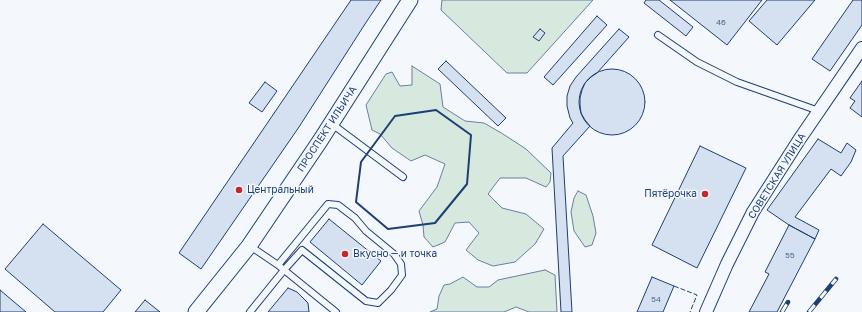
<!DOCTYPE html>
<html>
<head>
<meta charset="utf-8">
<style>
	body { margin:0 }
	canvas { display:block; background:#f4f7fb }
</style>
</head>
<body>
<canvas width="862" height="312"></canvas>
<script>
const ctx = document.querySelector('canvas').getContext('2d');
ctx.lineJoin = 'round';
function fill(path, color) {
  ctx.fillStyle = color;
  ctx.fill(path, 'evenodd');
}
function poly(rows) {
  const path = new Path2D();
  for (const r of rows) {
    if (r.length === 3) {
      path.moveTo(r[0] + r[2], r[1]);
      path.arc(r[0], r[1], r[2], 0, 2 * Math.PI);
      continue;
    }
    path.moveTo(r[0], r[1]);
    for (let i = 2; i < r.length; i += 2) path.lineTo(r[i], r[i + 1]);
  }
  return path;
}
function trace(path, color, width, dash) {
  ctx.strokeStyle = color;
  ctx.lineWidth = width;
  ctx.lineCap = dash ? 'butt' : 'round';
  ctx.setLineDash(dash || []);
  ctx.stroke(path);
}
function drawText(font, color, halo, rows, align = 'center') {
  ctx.font = font + ' "Golos Text",sans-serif';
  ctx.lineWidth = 3;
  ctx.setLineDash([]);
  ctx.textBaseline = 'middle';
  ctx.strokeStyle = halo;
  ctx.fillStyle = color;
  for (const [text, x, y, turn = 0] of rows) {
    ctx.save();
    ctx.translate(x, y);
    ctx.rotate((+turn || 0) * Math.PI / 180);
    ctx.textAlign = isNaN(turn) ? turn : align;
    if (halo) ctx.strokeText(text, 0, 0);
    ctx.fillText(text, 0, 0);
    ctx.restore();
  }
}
const green = poly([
	[442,0,593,0,527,73,507,73,441,10,442,0],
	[412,66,440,84,443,107,465,121,484,123,503,134,526,149,551,173,550,182,546,187,526,178,500,178,488,194,502,208,526,214,544,229,535,244,515,262,493,266,478,260,466,250,479,233,469,222,455,223,445,242,433,247,424,237,423,225,419,211,437,187,445,164,425,155,411,161,392,148,380,134,372,130,366,105,386,74,392,72,400,86,412,85,412,66],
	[578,191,586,195,593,216,596,233,592,245,585,247,574,231,571,212,574,198,578,191],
	[545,270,555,275,557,312,529,312,516,307,504,312,430,312,437,309,439,296,444,285,450,284,463,277,477,287,489,287,498,280,545,270]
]);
fill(green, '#d7e8df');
trace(green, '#687fa3', 1);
const building = poly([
	[351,0,381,0,365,24,299,127,201,269,179,253,351,0],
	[646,0,659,0,693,27,686,36,644,3,646,0],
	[670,0,762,0,727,45,670,0],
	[767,0,815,0,777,45,749,21,767,0],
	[853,0,862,0,862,25,830,71,812,59,853,0],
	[597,16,607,25,553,85,544,77,597,16],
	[540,29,545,33,539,41,533,37,540,29],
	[619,29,629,37,597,73,591,77,585,83,582,90,580,98,580,105,581,113,585,120,590,126,563,156,572,312,561,312,552,148,573,123,570,118,567,106,567,96,570,86,576,77,619,29],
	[446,61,506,118,498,126,438,69,446,61],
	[612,102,33],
	[862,81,862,117,850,108,855,101,850,98,862,81],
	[265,82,277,91,262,112,249,103,265,82],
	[818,139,841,153,847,143,856,150,851,162,841,176,831,169,795,217,819,230,815,239,789,225,767,210,818,139],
	[700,146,746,168,697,268,652,245,700,146],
	[329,219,381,261,362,285,310,242,329,219],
	[43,224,121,290,103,312,55,312,5,269,43,224],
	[789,225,815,239,777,312,749,312,769,274,765,272,789,225],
	[652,277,674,286,663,312,637,312,652,277],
	[288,288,297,292,308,303,309,312,268,312,288,288],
	[0,290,26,312,0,312,0,290],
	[145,300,160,312,135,312,145,300]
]);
fill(building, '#d5e0f0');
trace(building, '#1d3f73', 1);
const service = poly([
	[658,35,697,62,737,82,819,111],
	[332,124,403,177],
	[250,246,278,265,336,312],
	[250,312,284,270,302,250,366,301,378,303,391,290,402,275,401,264,394,254,366,231,355,218,338,205,328,204,278,265]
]);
const minor = poly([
	[706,312,727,264,753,212,799,140,862,48]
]);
const tertiary = poly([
	[196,312,249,246,320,141,410,0]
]);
trace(service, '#1d3f73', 8);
trace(minor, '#1d3f73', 14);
trace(tertiary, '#1d3f73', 17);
trace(service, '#f4f7fb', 6);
trace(minor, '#f4f7fb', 12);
trace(tertiary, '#f4f7fb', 15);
const rail = poly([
	[782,312,788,302],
	[809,312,836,279]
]);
trace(rail, '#1d3f73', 4.5);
trace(rail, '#f4f7fb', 3, [9]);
trace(poly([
	[674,286,697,295,690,312]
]), '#1d3f73', 1, [5, 2]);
trace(poly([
	[436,110,471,135,467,184,435,223,388,229,356,202,361,162,395,116,436,110]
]), '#1d3f73', 2);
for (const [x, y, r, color] of [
	[239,190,4,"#c62828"],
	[705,194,4,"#c62828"],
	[345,254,4,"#c62828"]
]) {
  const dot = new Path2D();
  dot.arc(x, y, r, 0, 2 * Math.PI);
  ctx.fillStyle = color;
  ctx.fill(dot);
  trace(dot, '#f4f7fb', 1.5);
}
drawText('8px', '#4b6792', null, [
	["46",721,22],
	["55",790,255],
	["54",656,299]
]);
drawText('10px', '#1d3f73', '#f4f7fb', [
	["ПРОСПЕКТ ИЛЬИЧА",327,129,-57],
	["СОВЕТСКАЯ УЛИЦА",777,176,-58]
]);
drawText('10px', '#1d3f73', '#f4f7fb', [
	["Центральный",247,190],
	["Пятёрочка",697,194,"right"],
	["Вкусно — и точка",353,254]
], 'left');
</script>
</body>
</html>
